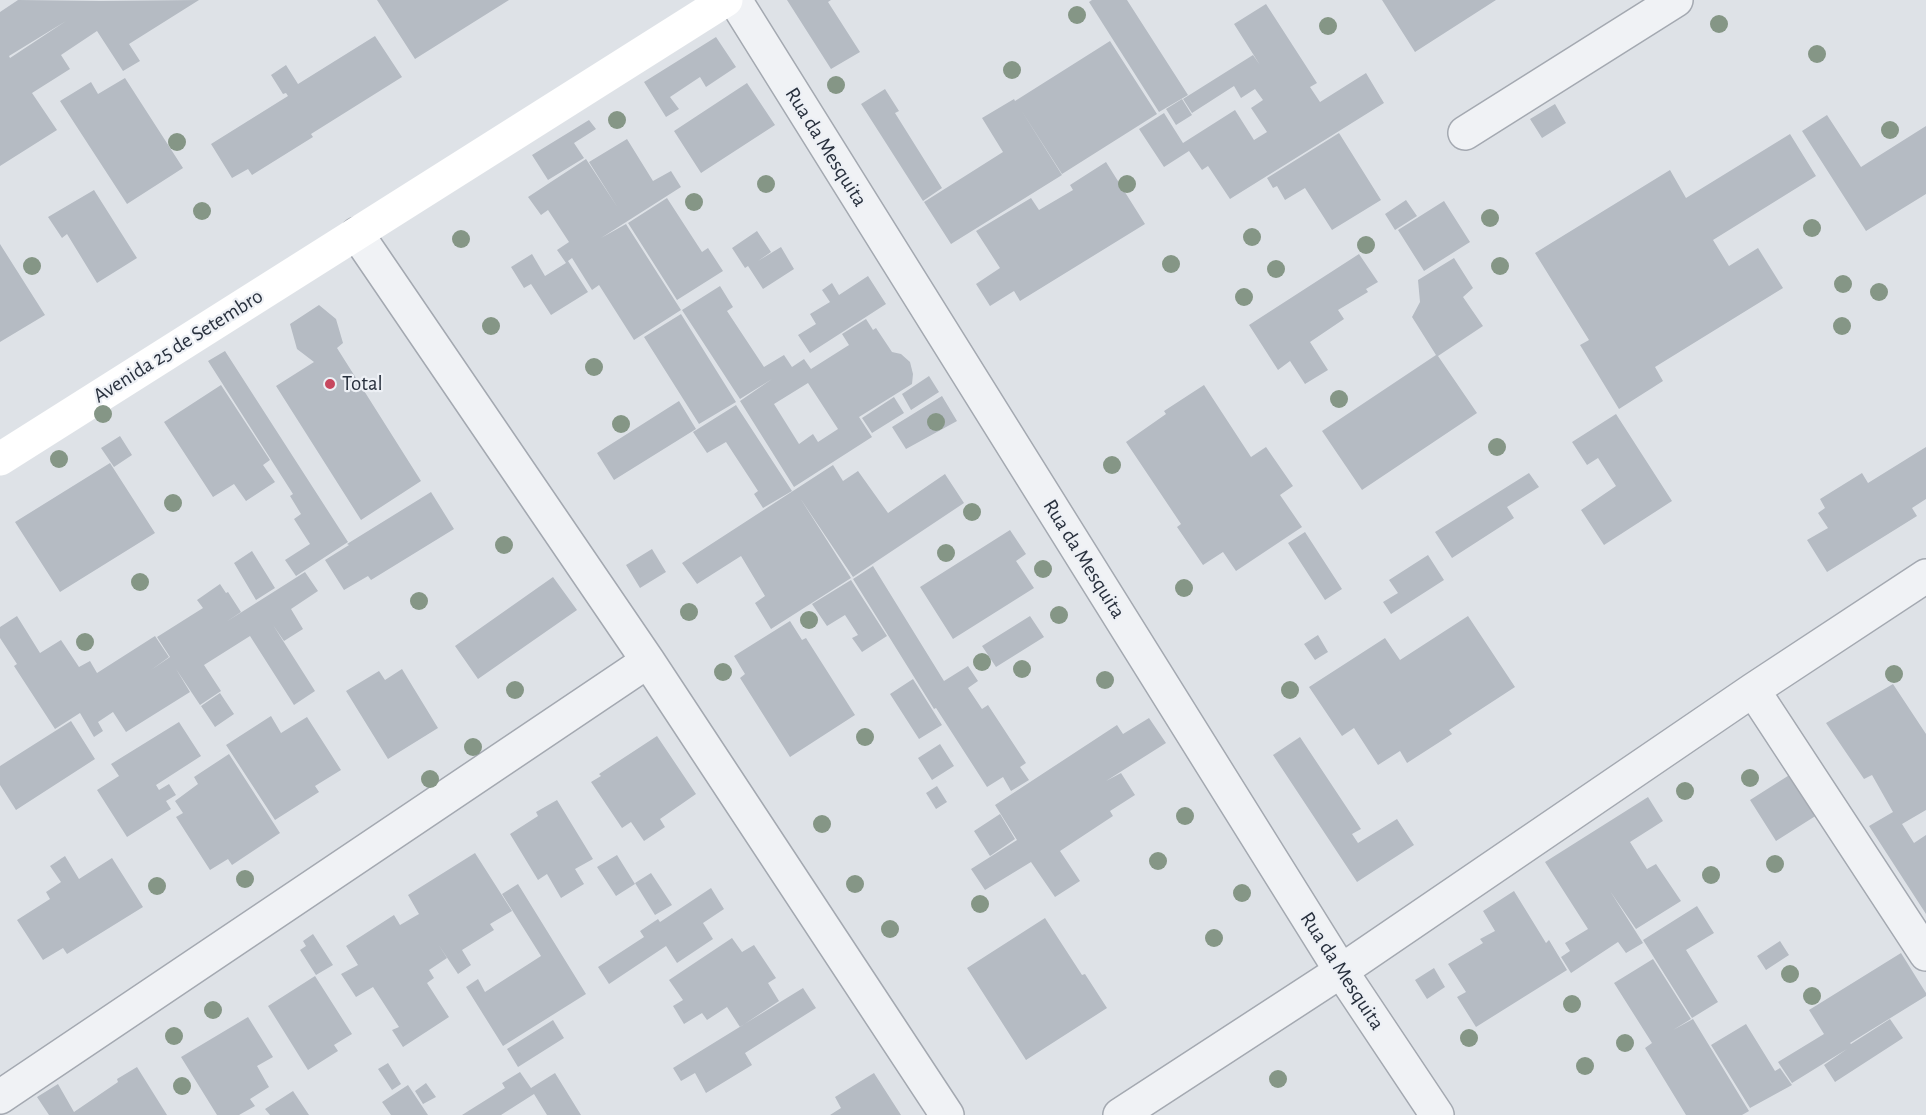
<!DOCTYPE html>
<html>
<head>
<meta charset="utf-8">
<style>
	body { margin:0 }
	canvas { display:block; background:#dee2e7 }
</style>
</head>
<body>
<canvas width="1926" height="1115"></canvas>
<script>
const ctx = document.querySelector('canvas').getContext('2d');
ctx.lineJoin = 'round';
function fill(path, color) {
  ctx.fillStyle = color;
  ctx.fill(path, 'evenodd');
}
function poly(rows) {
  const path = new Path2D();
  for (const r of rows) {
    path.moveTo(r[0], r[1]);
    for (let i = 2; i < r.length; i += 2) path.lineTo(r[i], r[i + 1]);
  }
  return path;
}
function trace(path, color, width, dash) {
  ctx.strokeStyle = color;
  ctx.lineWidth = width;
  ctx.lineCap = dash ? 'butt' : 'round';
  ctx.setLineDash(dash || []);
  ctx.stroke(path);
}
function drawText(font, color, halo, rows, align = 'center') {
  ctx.font = font + ' "Alegreya Sans",sans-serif';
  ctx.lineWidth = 4.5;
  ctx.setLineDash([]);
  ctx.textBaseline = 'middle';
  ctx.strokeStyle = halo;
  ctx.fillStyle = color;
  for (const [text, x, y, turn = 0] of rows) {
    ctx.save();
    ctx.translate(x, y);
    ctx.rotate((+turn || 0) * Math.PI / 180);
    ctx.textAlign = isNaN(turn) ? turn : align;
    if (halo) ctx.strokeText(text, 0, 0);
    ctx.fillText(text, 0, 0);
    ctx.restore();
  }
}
fill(poly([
	[18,0,101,1,199,0,129,44,140,61,123,71,97,31,61,55,70,69,32,93,57,130,0,166,0,12],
	[66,21,10,58,9,56],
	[377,0,509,0,415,59],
	[787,0,831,0,828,2,860,52,831,69],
	[1092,0,1127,0,1188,95,1159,112,1089,2],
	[1382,0,1496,0,1415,52],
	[1266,4,1317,83,1310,87,1320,102,1366,73,1384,103,1230,199,1208,166,1202,170,1189,151,1164,167,1139,129,1164,113,1183,143,1235,110,1254,140,1267,132,1251,108,1263,100,1255,89,1241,98,1234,86,1192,113,1183,99,1253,55,1260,65,1234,24],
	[375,36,402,77,311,134,313,137,252,175,248,169,232,178,211,144,288,96,286,93,283,94,271,75,286,65,298,84],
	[716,37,736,67,706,87,700,77,670,97,679,109,666,117,644,82],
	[1110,41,1157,114,1062,174,1021,110,1062,175,951,244,924,202,1003,152,982,118,1014,99,1015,101],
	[125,78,183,168,127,204,60,101,91,82,98,94],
	[747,83,775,125,701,173,674,131],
	[885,89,899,111,895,113,942,188,923,201,861,104],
	[1182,99,1192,115,1176,125,1166,109],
	[1555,104,1566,123,1542,138,1530,119],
	[1827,115,1861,167,1926,126,1926,194,1866,231,1802,131],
	[589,120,596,129,574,143,584,158,548,180,532,155],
	[1339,133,1381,200,1332,230,1305,188,1285,200,1277,186,1273,188,1267,178],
	[1790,134,1816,176,1713,240,1729,266,1758,248,1783,288,1655,367,1663,381,1619,409,1580,345,1589,340,1535,253,1670,170,1686,198],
	[627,139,653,181,671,171,681,187,601,238,626,224,681,310,634,340,599,285,592,290,572,258,568,261,588,292,551,315,531,284,524,288,511,267,532,254,545,276,566,263,557,250,569,242,548,210,541,215,528,197,586,159,618,208,589,162],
	[1106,162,1145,224,1020,301,1014,291,990,306,976,284,1000,268,976,231,1031,198,1039,210,1073,190,1070,185],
	[94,190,137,258,97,283,67,234,62,238,48,217],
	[667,198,702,252,708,248,723,271,677,300,628,223],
	[1406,200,1417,216,1395,230,1385,214],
	[1444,201,1470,242,1424,271,1398,230],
	[757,231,771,252,758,261,781,247,794,269,763,289,748,266,745,268,732,248],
	[0,244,45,315,0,342],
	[1359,254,1378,282,1366,289,1368,292,1338,310,1344,319,1310,342,1328,370,1305,384,1290,361,1278,370,1249,325],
	[1454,258,1473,288,1463,297,1483,326,1438,356,1477,413,1362,490,1322,431,1436,355,1412,317,1420,302,1418,280],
	[868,276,886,304,810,353,798,335,816,324,810,314,830,302,822,290,832,283,839,295],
	[720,286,733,307,727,311,764,367,784,355,792,367,804,359,811,369,849,345,842,334,866,319,873,330,876,328,892,352,901,354,910,362,913,374,912,384,859,417,872,437,794,487,740,401,772,379,740,399,682,310],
	[808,383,838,429,818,442,813,434,799,444,774,404],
	[319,305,336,319,343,343,337,348,421,481,361,520,276,386,314,362,297,349,290,324],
	[681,314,736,402,699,424,644,337],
	[225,351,348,542,296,576,285,560,310,544,294,519,301,514,290,496,293,494,208,361],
	[929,376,939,392,911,410,902,394],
	[221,385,270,460,263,465,275,482,246,501,234,484,213,497,164,422],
	[1204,385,1251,457,1266,447,1293,486,1280,495,1302,527,1236,571,1223,552,1203,565,1177,527,1181,524,1126,442,1166,414,1164,411],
	[942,396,957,421,906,449,892,427],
	[894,397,904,413,872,433,862,418],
	[679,401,696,429,614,480,597,453],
	[736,405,792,491,763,508,754,494,758,491,726,442,707,453,693,432],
	[1616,414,1672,501,1604,545,1581,510,1616,486,1598,458,1587,465,1572,442],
	[120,436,132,455,114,467,101,448],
	[1926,447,1926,499,1912,508,1917,516,1827,572,1807,540,1828,528,1818,513,1825,508,1820,499,1862,473,1868,483],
	[110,463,155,533,60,592,15,522],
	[833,465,843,481,858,471,888,513,945,474,964,503,853,577,800,498,851,578,771,629,755,603,765,596,741,556,697,584,682,563],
	[1529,473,1539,487,1507,507,1514,518,1452,558,1435,532],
	[431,492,454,529,371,580,368,576,344,590,325,560,349,545,347,544],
	[1010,530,1026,554,1016,561,1034,588,953,639,920,587],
	[1305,532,1342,589,1325,600,1288,543],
	[652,549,666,572,640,588,626,565],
	[252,551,275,588,256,600,234,563],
	[1428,555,1444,580,1391,614,1383,602,1398,593,1389,580],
	[873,566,944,681,968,666,978,681,968,688,982,709,988,705,1026,763,1020,767,1029,780,1011,791,1003,777,987,787,936,708,934,709,853,579],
	[305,572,318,591,291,609,303,629,284,641,273,625,315,691,294,705,250,636,204,665,221,691,200,705,176,669,190,692,126,732,113,712,98,722,103,731,94,737,80,713,55,729,14,666,17,664,0,638,0,627,17,616,40,653,61,640,79,667,90,661,97,673,155,636,169,657,151,670,170,657,157,637,203,608,197,600,220,584,226,593,228,592,241,612,226,622],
	[553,577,577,610,478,679,455,646],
	[851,580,887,636,862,652,852,638,858,635,845,615,827,626,812,604],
	[1030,616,1044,637,996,667,982,646],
	[1468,616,1515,687,1449,730,1452,734,1407,763,1400,751,1378,765,1354,728,1342,736,1309,687,1385,638,1400,660],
	[790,621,802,640,806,638,855,715,790,757,740,678,745,674,734,656],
	[1318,635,1328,652,1315,660,1304,644],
	[402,669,438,728,388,759,346,691,379,671,385,680],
	[913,679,942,725,919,739,890,694],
	[1893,684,1926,734,1926,810,1902,824,1914,843,1926,835,1926,914,1869,826,1893,812,1872,775,1864,779,1826,723],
	[220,693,234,714,215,727,201,706],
	[271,716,281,733,307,717,341,770,315,786,319,792,275,820,226,745],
	[1149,718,1166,743,1106,781,1121,773,1135,795,1110,811,1113,816,1060,851,1080,881,1055,897,1031,862,985,890,971,869,1017,840,995,805,1117,725,1123,734],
	[71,721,95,759,16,810,0,785,0,766],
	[179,722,201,756,156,785,159,790,169,784,176,795,166,801,171,809,127,837,97,790,119,776,111,764],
	[657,736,696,794,660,819,665,827,644,841,631,822,622,828,591,782,601,776,599,774],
	[1300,737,1361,829,1352,834,1358,843,1397,819,1414,845,1357,882,1273,755],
	[940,744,954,766,932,780,918,758],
	[229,754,280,833,232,865,228,859,210,870,176,817,183,813,175,801,198,784,194,777],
	[1791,774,1817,815,1776,841,1750,800],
	[937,786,947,802,936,809,926,793],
	[1648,797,1663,821,1630,842,1647,869,1656,864,1681,901,1636,929,1610,891,1643,943,1626,953,1618,942,1571,973,1561,957,1570,951,1565,943,1588,929,1545,862],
	[557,800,593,859,575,869,584,884,561,898,547,874,538,880,510,834,538,816,536,812],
	[1000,814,1015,839,990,856,974,831],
	[475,853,512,911,490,924,494,930,462,950,471,965,458,974,438,944,447,958,429,970,434,978,427,983,449,1017,403,1047,392,1030,399,1027,373,987,356,997,341,974,358,965,346,946,394,915,400,925,419,914,408,895],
	[617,855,635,884,616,896,597,867],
	[65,856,79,879,112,858,143,907,67,954,63,948,43,960,17,920,50,899,46,892,61,882,50,866],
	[651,873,672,905,655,915,635,883],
	[518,884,586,994,503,1046,466,987,478,979,485,992,541,956,502,894],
	[711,888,724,909,703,923,713,939,677,963,666,946,609,984,598,967,644,937,640,931,658,919,660,922],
	[1514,891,1546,943,1549,940,1567,970,1476,1027,1457,997,1466,992,1448,964,1483,943,1480,939,1495,931,1483,911],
	[1697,906,1714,933,1686,950,1718,1002,1692,1018,1643,940],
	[1045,918,1082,975,1085,974,1107,1008,1026,1060,967,968],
	[313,934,333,965,316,975,300,950,306,946,303,941],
	[732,938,742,952,754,945,776,978,768,983,779,1001,740,1027,727,1007,707,1020,702,1013,684,1024,673,1006,683,1000,669,980],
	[1780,941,1789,955,1766,970,1757,956],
	[1901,953,1926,993,1926,996,1850,1043,1851,1044,1890,1019,1903,1038,1835,1082,1824,1065,1847,1049,1792,1083,1778,1062,1824,1034,1809,1010],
	[1653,959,1691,1019,1673,1030,1693,1019,1749,1111,1742,1115,1686,1115,1645,1048,1652,1043,1614,983],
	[1434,968,1445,987,1427,999,1415,980],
	[315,976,352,1034,334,1045,338,1051,308,1070,268,1006],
	[803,988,816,1008,745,1053,752,1065,706,1093,695,1073,681,1081,673,1068],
	[248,1017,273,1057,257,1066,269,1087,250,1099,255,1106,239,1115,217,1115,181,1057],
	[553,1020,564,1038,518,1067,507,1049],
	[1746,1024,1775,1071,1780,1068,1792,1085,1750,1108,1711,1045],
	[388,1063,401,1084,392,1090,378,1069],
	[137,1067,167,1115,49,1115,37,1097,58,1084,74,1112,118,1082,117,1079],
	[520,1072,531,1088,555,1073,581,1115,547,1115,534,1094,501,1115,462,1115,505,1088,502,1083],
	[874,1073,901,1115,830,1115,841,1108,835,1097],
	[426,1083,436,1097,423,1104,415,1091],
	[408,1085,428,1115,391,1115,382,1102],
	[293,1091,309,1115,270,1115,265,1109]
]), '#b5bbc3');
const street = poly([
	[735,0,1341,971,1437,1115],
	[1465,133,1676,0],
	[357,234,648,661,947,1115],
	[1753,690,1926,954],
	[0,1097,648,661],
	[1120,1115,1341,971,1753,690,1926,576]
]);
trace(street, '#a4a9b1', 36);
trace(street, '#f0f2f5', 33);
trace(poly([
	[0,459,726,0]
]), '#fff', 33);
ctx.fillStyle = '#859686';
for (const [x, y] of [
	[1077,15],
	[1719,24],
	[1328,26],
	[1817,54],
	[1012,70],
	[836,85],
	[617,120],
	[1890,130],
	[177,142],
	[766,184],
	[1127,184],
	[694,202],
	[202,211],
	[1490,218],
	[1812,228],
	[1252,237],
	[461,239],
	[1366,245],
	[1171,264],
	[32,266],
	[1500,266],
	[1276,269],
	[1843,284],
	[1879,292],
	[1244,297],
	[491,326],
	[1842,326],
	[594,367],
	[1339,399],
	[103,414],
	[936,422],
	[621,424],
	[1497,447],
	[59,459],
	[1112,465],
	[173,503],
	[972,512],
	[504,545],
	[946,553],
	[1043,569],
	[140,582],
	[1184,588],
	[419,601],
	[689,612],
	[1059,615],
	[809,620],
	[85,642],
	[982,662],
	[1022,669],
	[723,672],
	[1894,674],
	[1105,680],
	[515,690],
	[1290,690],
	[865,737],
	[473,747],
	[1750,778],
	[430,779],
	[1685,791],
	[1185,816],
	[822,824],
	[1158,861],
	[1775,864],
	[1711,875],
	[245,879],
	[855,884],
	[157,886],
	[1242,893],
	[980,904],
	[890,929],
	[1214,938],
	[1790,974],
	[1812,996],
	[1572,1004],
	[213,1010],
	[174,1036],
	[1469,1038],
	[1625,1043],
	[1585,1066],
	[1278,1079],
	[182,1086]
]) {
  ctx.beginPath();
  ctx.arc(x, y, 9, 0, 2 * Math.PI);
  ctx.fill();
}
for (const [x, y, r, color] of [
	[330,384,6,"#c7485f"]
]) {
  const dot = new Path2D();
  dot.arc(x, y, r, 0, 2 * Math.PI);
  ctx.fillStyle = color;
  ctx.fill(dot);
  trace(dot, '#edf0f5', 2);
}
drawText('21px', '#28303d', '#edf0f5', [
	["Rua da Mesquita",826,147,58],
	["Avenida 25 de Setembro",178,346,-32],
	["Rua da Mesquita",1084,559,58],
	["Rua da Mesquita",1342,971,57]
]);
drawText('21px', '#28303d', '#edf0f5', [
	["Total",342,384]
], 'left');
</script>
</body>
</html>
